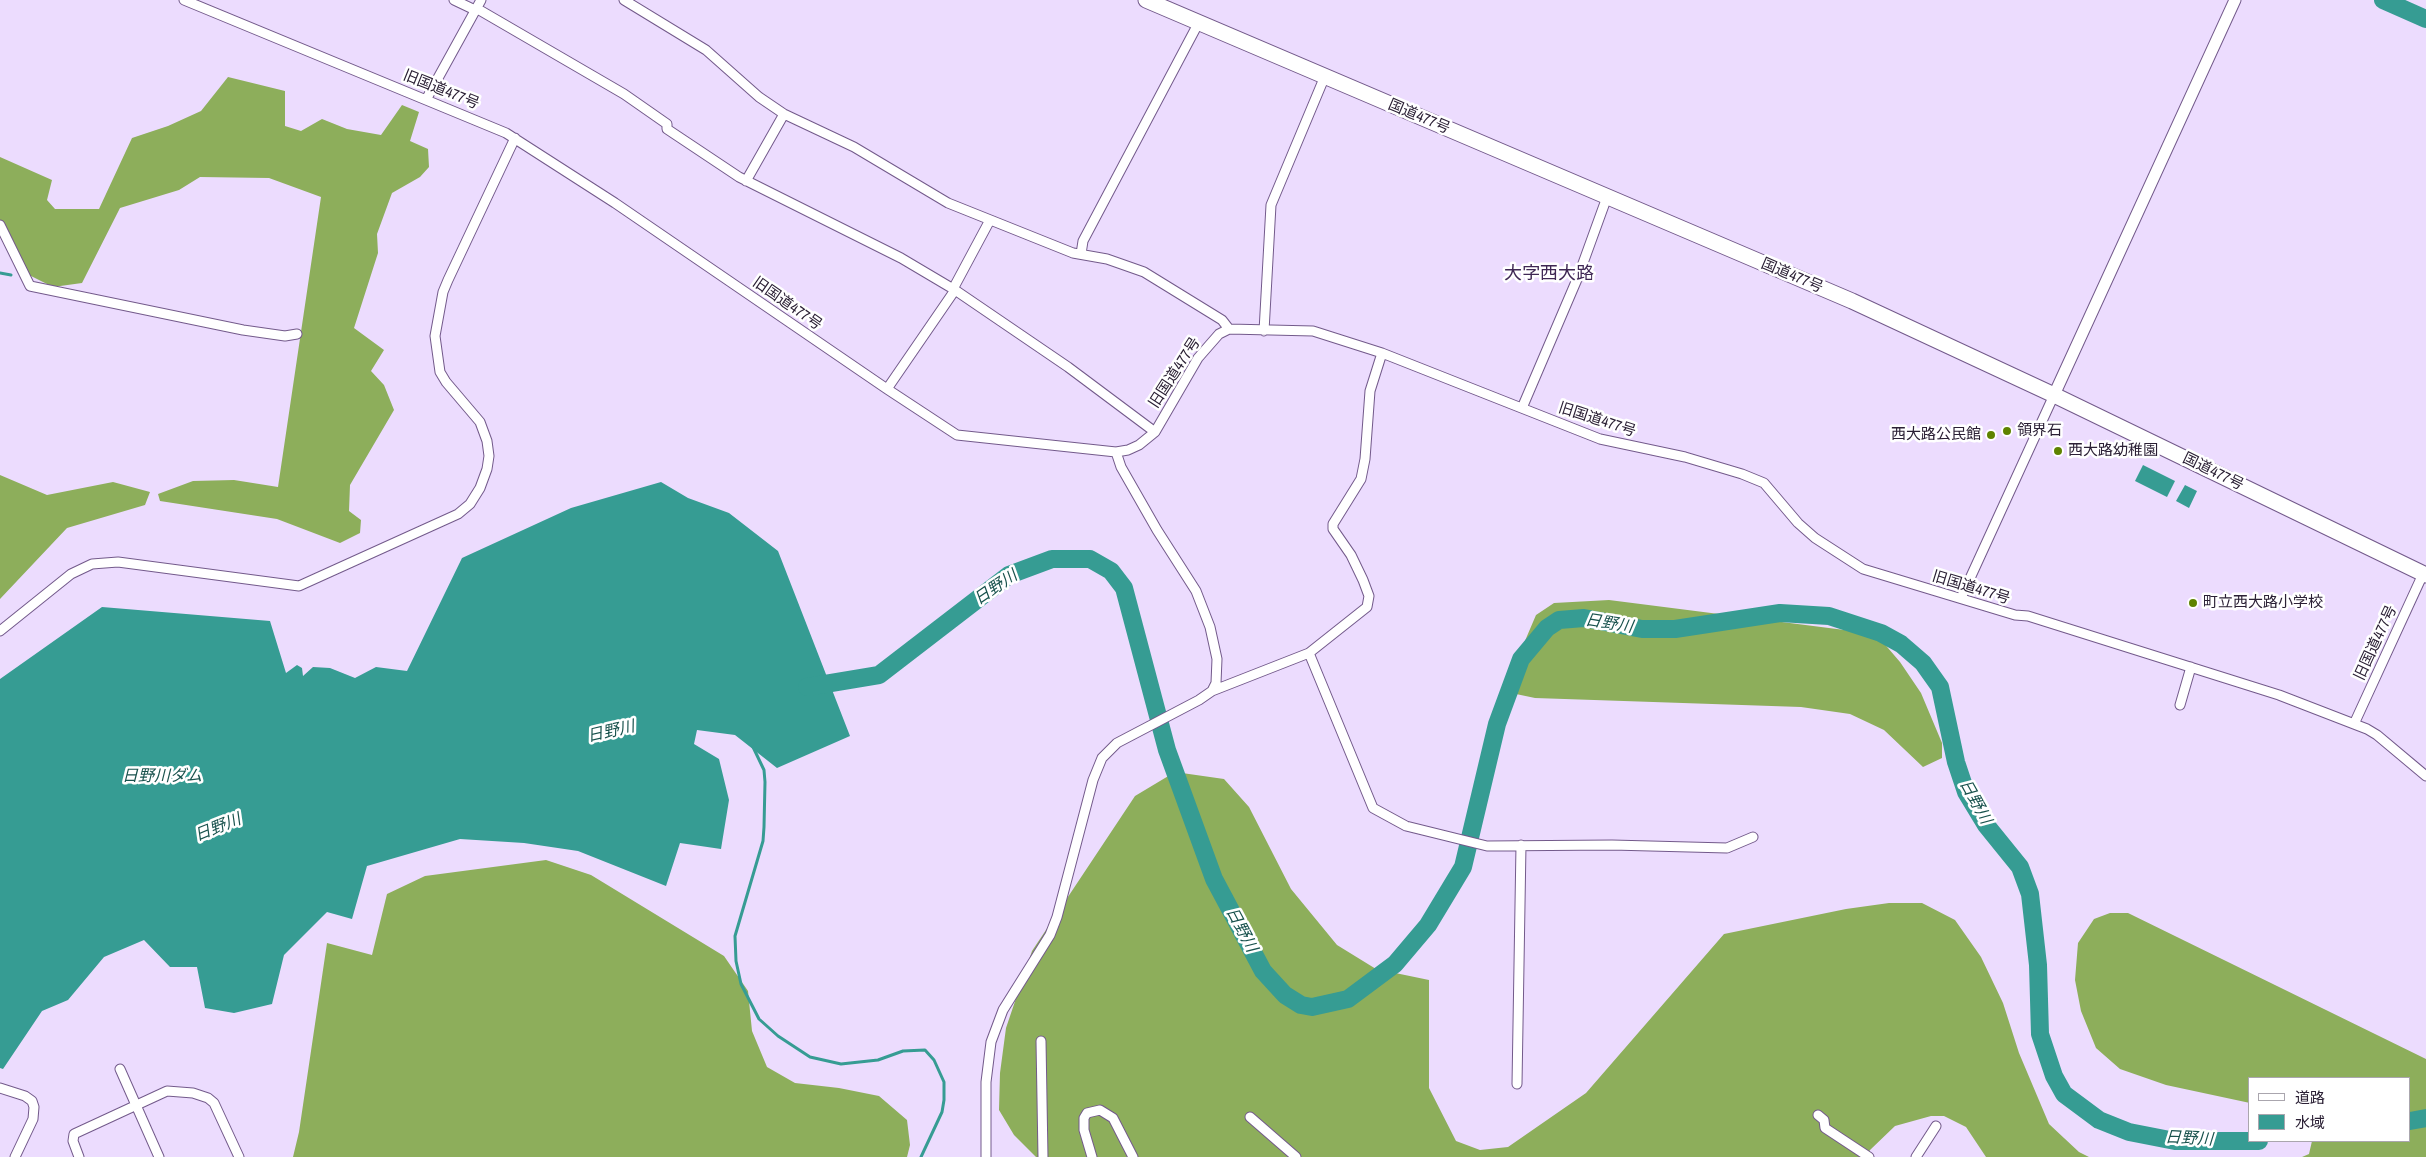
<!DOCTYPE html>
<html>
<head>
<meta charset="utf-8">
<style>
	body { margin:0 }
	#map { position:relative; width:2426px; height:1157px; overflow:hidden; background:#ecdcfe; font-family:"Archivo Narrow","Noto Sans JP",sans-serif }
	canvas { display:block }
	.legend { position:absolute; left:2248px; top:1077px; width:162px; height:65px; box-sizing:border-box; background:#fff; border:1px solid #aaa6ae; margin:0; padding:6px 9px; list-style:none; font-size:15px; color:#2b2035 }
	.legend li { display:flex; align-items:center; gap:10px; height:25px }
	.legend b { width:25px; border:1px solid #aaa6ae }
</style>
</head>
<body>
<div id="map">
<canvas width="2426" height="1157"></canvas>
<ul class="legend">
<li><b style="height:6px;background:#fff"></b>道路</li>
<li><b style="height:14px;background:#369c93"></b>水域</li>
</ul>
</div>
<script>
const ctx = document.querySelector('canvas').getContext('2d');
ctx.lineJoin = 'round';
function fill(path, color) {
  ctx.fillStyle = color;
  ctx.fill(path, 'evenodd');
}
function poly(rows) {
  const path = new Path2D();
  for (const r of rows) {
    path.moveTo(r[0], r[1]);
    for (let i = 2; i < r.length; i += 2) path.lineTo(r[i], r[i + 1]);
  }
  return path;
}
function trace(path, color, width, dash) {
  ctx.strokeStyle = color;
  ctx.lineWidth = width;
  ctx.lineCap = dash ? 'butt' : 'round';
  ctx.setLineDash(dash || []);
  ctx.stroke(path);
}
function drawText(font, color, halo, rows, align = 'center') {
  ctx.font = font + ' "Archivo Narrow","Noto Sans JP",sans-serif';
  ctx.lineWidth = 5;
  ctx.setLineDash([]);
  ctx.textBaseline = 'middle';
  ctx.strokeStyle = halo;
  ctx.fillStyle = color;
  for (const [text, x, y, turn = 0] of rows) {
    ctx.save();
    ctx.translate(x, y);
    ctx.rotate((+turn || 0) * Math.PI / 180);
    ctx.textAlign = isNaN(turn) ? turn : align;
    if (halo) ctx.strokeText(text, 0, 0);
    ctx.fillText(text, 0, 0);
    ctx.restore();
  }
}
fill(poly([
	[228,77,285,91,285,126,301,131,322,119,347,129,381,135,402,105,419,112,410,141,428,149,429,167,420,177,392,193,377,234,378,253,354,328,384,350,371,371,384,385,394,410,350,485,349,511,361,520,360,533,340,543,277,519,160,501,158,494,193,481,234,480,278,487,321,197,269,178,200,177,179,190,120,208,82,283,53,287,29,275,0,233,0,157,52,180,47,200,55,209,99,209,132,138,168,126,201,111],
	[0,475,47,495,113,482,150,492,145,505,67,528,0,599],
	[1609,600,1876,634,1900,662,1921,693,1942,743,1942,758,1923,767,1884,730,1850,714,1801,707,1535,698,1516,694,1510,676,1536,615,1554,603],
	[1175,772,1224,779,1249,807,1291,889,1337,945,1376,969,1429,980,1429,1088,1456,1141,1480,1150,1508,1147,1586,1093,1724,934,1846,909,1889,903,1922,903,1955,920,1981,957,2003,1003,2019,1053,2049,1124,2079,1152,2089,1157,1986,1157,1966,1127,1944,1116,1931,1116,1895,1126,1870,1150,1867,1157,1036,1157,1014,1135,999,1110,1000,1073,1006,1028,1032,951,1135,796],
	[546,860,591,875,724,956,748,991,752,1031,767,1067,795,1083,839,1088,879,1096,907,1120,910,1145,907,1157,293,1157,299,1132,327,943,372,955,387,894,425,876],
	[2110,913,2128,913,2426,1059,2426,1157,2302,1157,2309,1154,2312,1141,2410,1141,2410,1078,2250,1078,2250,1103,2166,1085,2120,1069,2096,1048,2081,1011,2075,980,2078,943,2094,919]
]), '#8dae5b');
fill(poly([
	[2143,465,2175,481,2167,497,2135,481],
	[661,482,688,498,729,513,778,551,850,736,777,768,735,735,697,730,694,744,719,759,729,800,721,849,680,843,666,886,578,851,524,843,460,839,367,866,352,919,327,912,284,955,272,1004,234,1013,205,1008,197,967,170,967,144,940,104,957,68,1000,42,1011,3,1069,0,1068,0,679,102,607,270,621,286,673,297,665,302,668,303,676,313,667,330,668,355,678,376,667,407,671,462,558,571,508],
	[2185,485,2197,491,2189,508,2176,501]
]), '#369c93');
trace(poly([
	[0,273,11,275],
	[753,747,764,770,765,782,764,827,763,841,735,936,736,961,741,984,759,1019,778,1036,810,1057,841,1064,878,1060,903,1051,925,1050,934,1060,944,1082,944,1100,942,1112,921,1157]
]), '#369c93', 3);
trace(poly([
	[2383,0,2426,19],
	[807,687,879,675,1009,575,1052,559,1090,559,1111,571,1124,588,1167,750,1214,879,1263,971,1285,995,1301,1005,1312,1007,1348,999,1395,964,1428,925,1463,867,1497,724,1521,659,1547,628,1559,620,1584,618,1642,629,1675,629,1780,613,1829,616,1881,633,1901,644,1923,663,1940,687,1956,762,1966,792,1986,825,2020,867,2030,894,2038,965,2040,1034,2054,1076,2064,1094,2099,1120,2129,1132,2175,1141,2259,1141],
	[2410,1121,2426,1118]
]), '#369c93', 18);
const minor = poly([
	[184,0,506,133,615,203,887,389,957,435,1116,452,1128,450,1139,445,1155,432,1198,358,1219,334,1229,329,1313,331,1382,353,1600,439,1685,457,1742,474,1764,483,1798,523,1815,538,1863,569,2015,615,2028,616,2279,695,2367,729,2377,735,2426,776],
	[454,0,475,10],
	[624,0,706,50,759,97,784,114,854,147,948,203,1073,253,1107,259,1144,272,1222,320,1229,329],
	[476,8,624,94,667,124,667,129,739,177,901,258,955,290,1068,367,1155,432],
	[427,98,481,0],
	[746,181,784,114],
	[0,225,30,286,243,330,285,336,297,334],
	[1081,254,1083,241,1199,22],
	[953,289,990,220],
	[1264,331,1271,205,1325,76],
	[887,389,955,290],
	[1522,408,1578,277,1607,197],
	[1116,452,1121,467,1157,530,1196,591,1210,627,1217,659,1216,683,1212,691],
	[1961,598,2054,395],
	[0,631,71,574,92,564,118,562,299,586,458,514,470,504,480,488,487,469,489,456,487,441,480,422,446,382,440,372,435,336,443,292,448,280,515,138],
	[1309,653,1373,808,1406,826,1487,846,1612,845,1727,848,1753,837],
	[2180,705,2191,667],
	[2354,724,2423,574],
	[1041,1041,1043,1157],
	[120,1069,159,1157],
	[1517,1084,1521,845],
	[0,1088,25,1096,32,1101,34,1107,33,1119,15,1157],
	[1818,1115,1824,1120,1825,1128,1869,1157],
	[1250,1117,1296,1157],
	[79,1157,73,1141,74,1134,167,1091,193,1093,208,1098,214,1103,239,1157],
	[986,1157,986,1082,991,1042,1003,1010,1050,935,1057,917,1093,780,1102,758,1117,743,1199,700,1212,691,1309,653,1367,607,1369,596,1363,580,1351,555,1333,529,1333,524,1361,479,1365,459,1370,391,1382,353],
	[1092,1157,1084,1130,1084,1118,1087,1113,1100,1110,1113,1118,1133,1157],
	[1916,1157,1936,1126]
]);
const tertiary = poly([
	[2054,395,2235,0]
]);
const trunk = poly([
	[1146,0,1852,301,2054,395,2426,575]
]);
trace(minor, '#735a8b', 11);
trace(tertiary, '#735a8b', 13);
trace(trunk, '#735a8b', 17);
trace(minor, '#fff', 9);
trace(tertiary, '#fff', 11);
trace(trunk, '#fff', 15);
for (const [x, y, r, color] of [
	[2007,431,5,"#5e8300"],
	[1991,435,5,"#5e8300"],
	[2058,451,5,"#5e8300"],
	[2193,603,5,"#5e8300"]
]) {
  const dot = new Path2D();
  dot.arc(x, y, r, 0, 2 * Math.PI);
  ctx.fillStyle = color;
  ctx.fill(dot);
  trace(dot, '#fff', 2);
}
drawText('15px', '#2b2035', '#fff', [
	["旧国道477号",441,90,22],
	["国道477号",1419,117,23],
	["国道477号",1792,276,23],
	["旧国道477号",787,304,35],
	["旧国道477号",1175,373,-57],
	["旧国道477号",1597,420,18],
	["国道477号",2213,472,26],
	["旧国道477号",1971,588,17],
	["旧国道477号",2376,643,-65]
]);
drawText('15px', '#2b2035', '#fff', [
	["領界石",2017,431],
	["西大路公民館",1981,435,"right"],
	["西大路幼稚園",2068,451],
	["町立西大路小学校",2203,603]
], 'left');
drawText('italic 16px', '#19524d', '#fff', [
	["日野川",996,588,-34],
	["日野川",1609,624,9],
	["日野川",611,732,-13],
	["日野川ダム",162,777],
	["日野川",1975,802,61],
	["日野川",218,828,-22],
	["日野川",1241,930,62],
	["日野川",2189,1139,3]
]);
drawText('18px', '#3f2754', '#fff', [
	["大字西大路",1549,274]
]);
</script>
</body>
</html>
